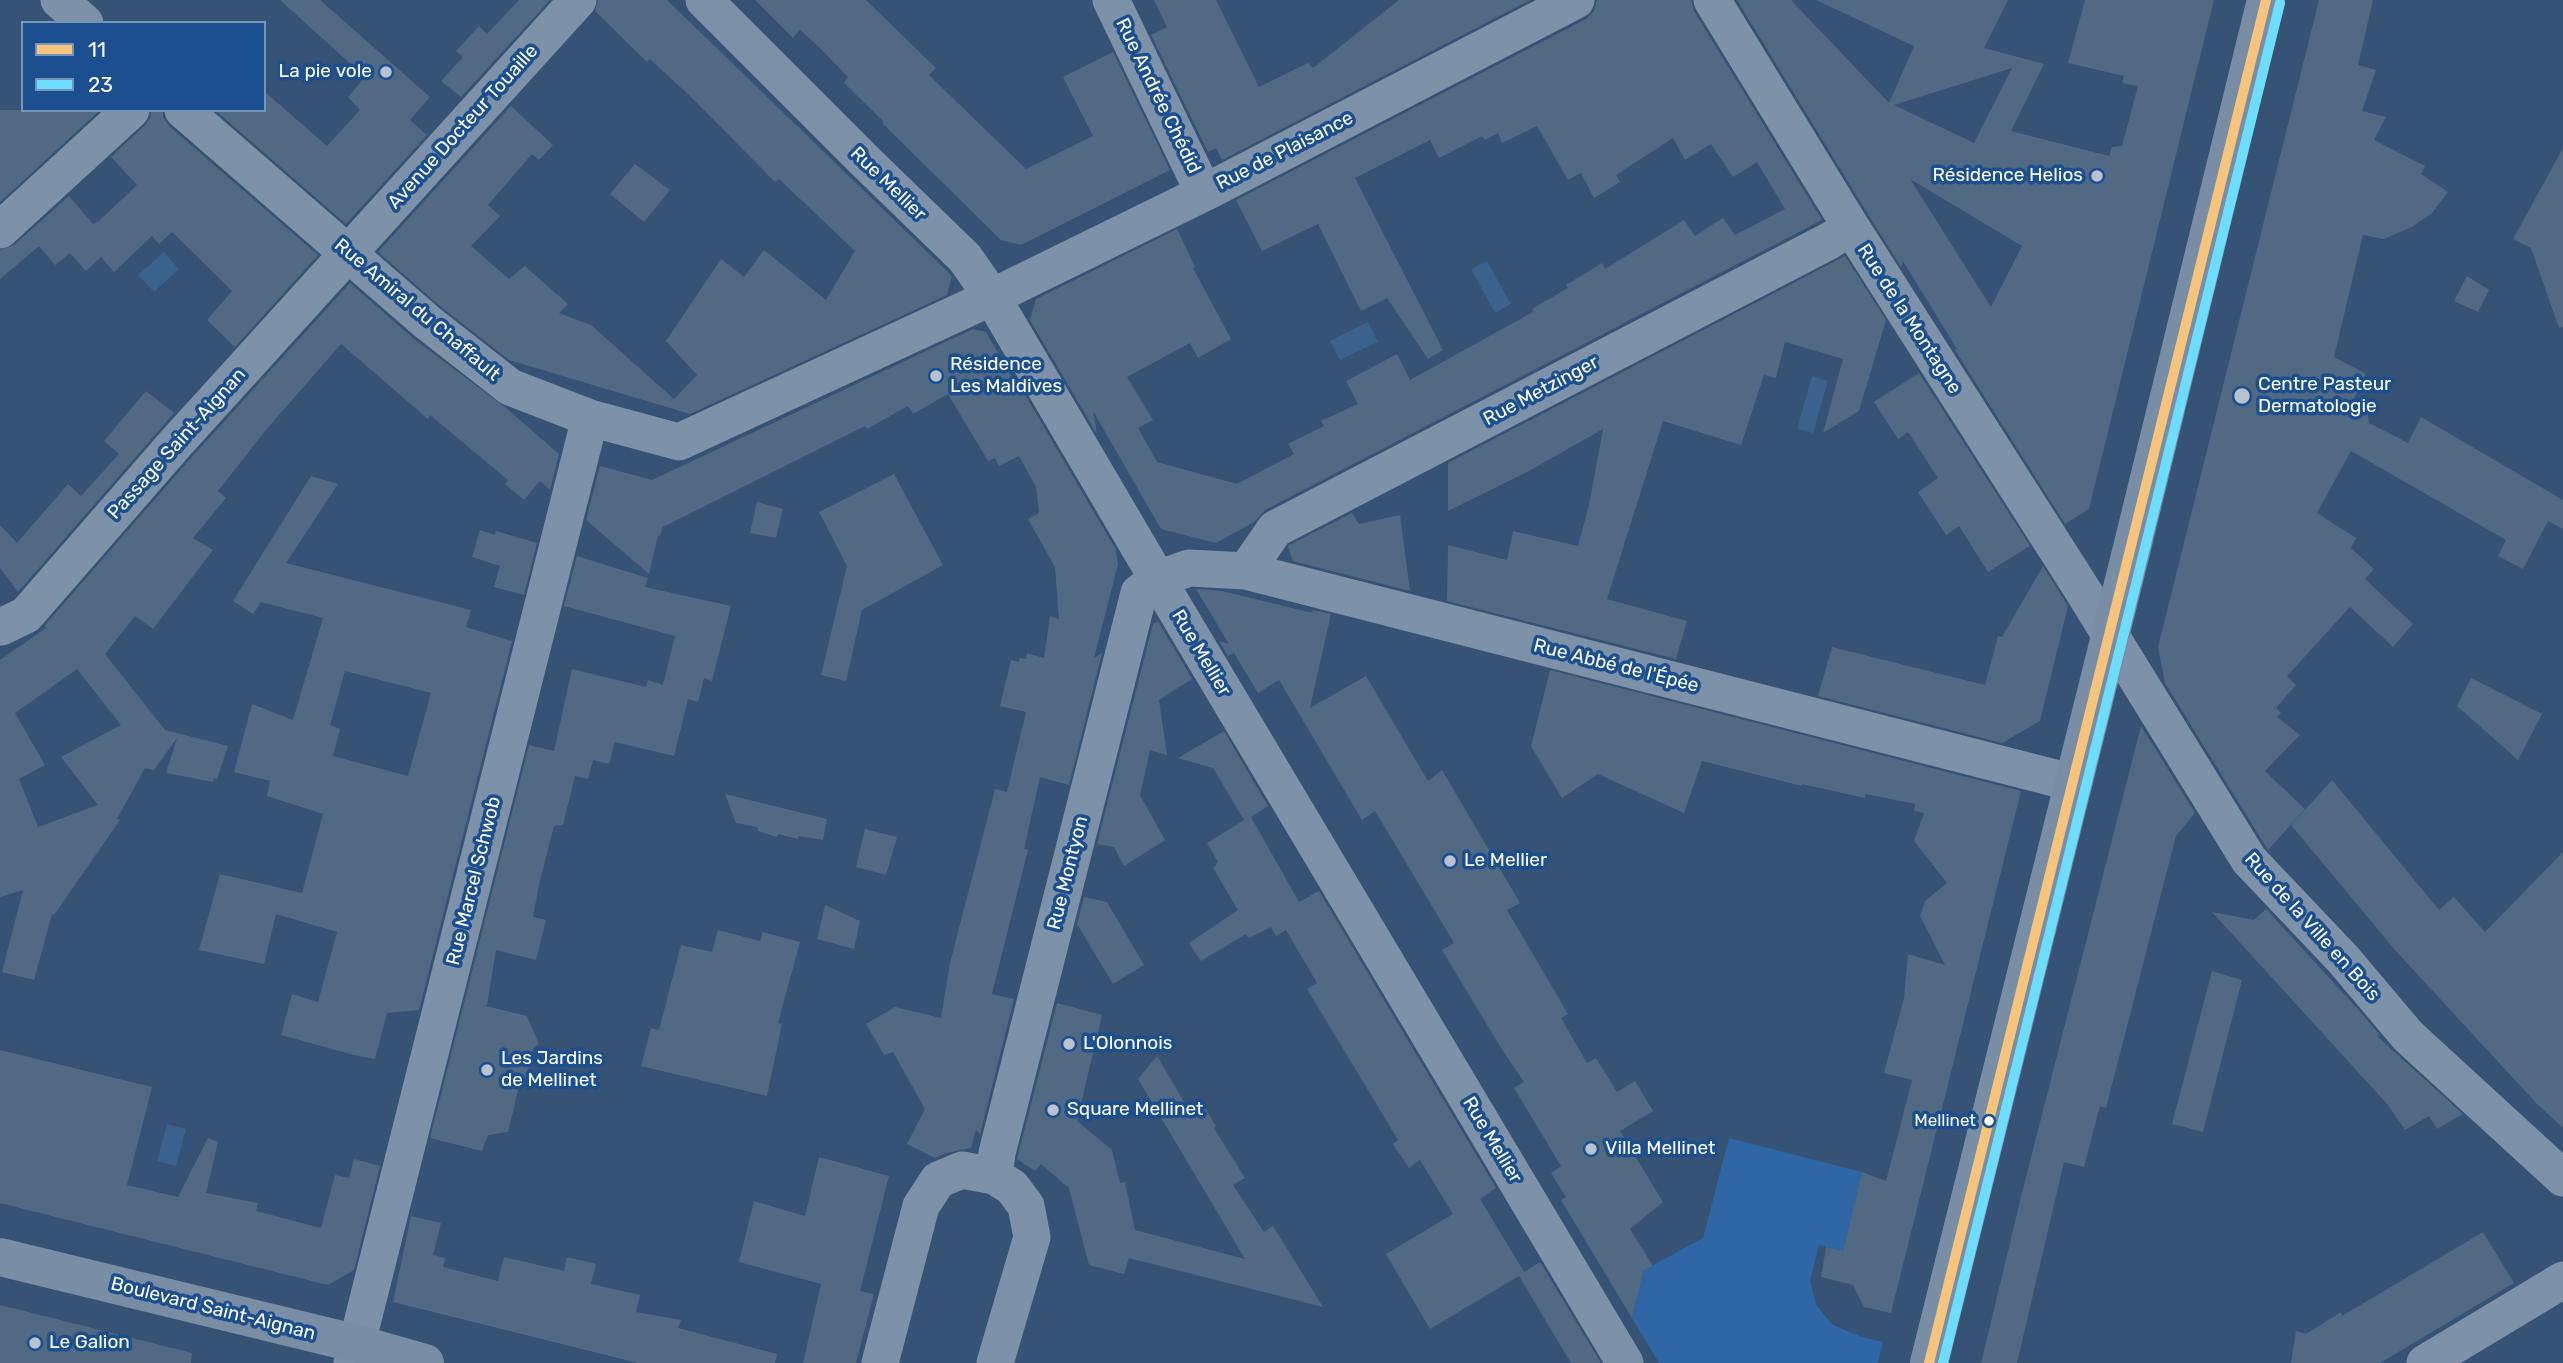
<!DOCTYPE html>
<html>
<head>
<meta charset="utf-8">
<style>
	body { margin:0 }
	#map { position:relative; width:2563px; height:1363px; overflow:hidden; background:#365274; font-family:Rubik,sans-serif }
	canvas { display:block }
	.legend { position:absolute; left:21px; top:21px; width:245px; height:91px; box-sizing:border-box; background:#1b4f8f; border:2px solid #7695bc; margin:0; padding:9px 12px; list-style:none; font-size:21px; color:#fff }
	.legend li { display:flex; align-items:center; gap:14px; height:35px }
	.legend b { width:35px; border:2px solid #7695bc }
</style>
</head>
<body>
<div id="map">
<canvas width="2563" height="1363"></canvas>
<ul class="legend">
<li><b style="height:9px;background:#f6c47c"></b>11</li>
<li><b style="height:9px;background:#6edcfd"></b>23</li>
</ul>
</div>
<script>
const ctx = document.querySelector('canvas').getContext('2d');
ctx.lineJoin = 'round';
function fill(path, color) {
  ctx.fillStyle = color;
  ctx.fill(path, 'evenodd');
}
function poly(rows) {
  const path = new Path2D();
  for (const r of rows) {
    path.moveTo(r[0], r[1]);
    for (let i = 2; i < r.length; i += 2) path.lineTo(r[i], r[i + 1]);
  }
  return path;
}
function trace(path, color, width, dash) {
  ctx.strokeStyle = color;
  ctx.lineWidth = width;
  ctx.lineCap = dash ? 'butt' : 'round';
  ctx.setLineDash(dash || []);
  ctx.stroke(path);
}
function drawText(font, color, halo, rows, align = 'center') {
  ctx.font = font + ' Rubik,sans-serif';
  ctx.lineWidth = 7;
  ctx.setLineDash([]);
  ctx.textBaseline = 'middle';
  ctx.strokeStyle = halo;
  ctx.fillStyle = color;
  for (const [text, x, y, turn = 0] of rows) {
    ctx.save();
    ctx.translate(x, y);
    ctx.rotate((+turn || 0) * Math.PI / 180);
    ctx.textAlign = isNaN(turn) ? turn : align;
    if (halo) ctx.strokeText(text, 0, 0);
    ctx.fillText(text, 0, 0);
    ctx.restore();
  }
}
fill(poly([
	[1729,1138,1862,1172,1843,1251,1819,1245,1810,1281,1816,1305,1833,1325,1862,1337,1883,1342,1878,1363,1659,1363,1632,1318,1644,1270,1703,1238]
]), '#2f66a5');
fill(poly([
	[164,252,179,269,154,292,138,275],
	[1487,261,1511,304,1495,313,1471,269],
	[1368,322,1378,342,1340,360,1330,341],
	[1812,376,1828,381,1813,433,1797,429],
	[167,1124,186,1129,176,1166,157,1161]
]), '#3b618d');
fill(poly([
	[280,0,320,0,430,97,410,120,427,135,346,224,215,110,264,110,264,91,327,146,360,110,348,97,365,77],
	[519,0,550,0,461,97,441,81,463,57,456,51,479,26,487,34],
	[598,0,667,0,950,274,952,276,947,295,690,414,509,360,440,306,378,252,511,106,553,145,539,160,532,154,488,205,500,216,471,246,509,279,525,266,568,304,559,313,591,325,674,399,697,375,666,341,721,259,744,277,764,250,826,300,855,251,779,179,775,182,692,98,650,59,647,62,595,11],
	[755,0,866,0,936,68,929,75,1026,169,1093,136,1063,77,1113,52,1170,170,1021,245,1001,240,882,123,884,122,844,83,848,77,820,48,800,30,793,38],
	[1154,0,1216,0,1259,87,1308,63,1313,68,1399,0,1530,0,1222,160,1216,148,1208,152,1151,35,1167,27],
	[1597,0,1691,0,1694,11,1822,220,1265,510,1254,522,1216,543,1161,529,1093,411,1097,434,1030,320,1036,299,1177,229,1195,267,1193,268,1231,339,1198,358,1190,343,1127,377,1153,420,1138,428,1157,462,1237,484,1294,454,1288,444,1324,426,1321,421,1358,404,1346,381,1397,354,1410,380,1533,312,1532,309,1568,288,1566,285,1602,263,1605,269,1684,220,1695,236,1723,218,1735,235,1785,209,1757,162,1733,177,1711,144,1685,160,1673,138,1616,175,1620,182,1594,198,1581,173,1568,180,1537,126,1502,143,1498,133,1485,140,1482,136,1439,158,1430,140,1355,178,1443,350,1428,359,1387,298,1361,311,1318,224,1262,251,1236,200,1586,19,1594,11],
	[1737,0,1791,0,1889,103,1914,46,1816,0,2008,0,1984,48,2044,64,2011,131,2109,156,2112,147,2122,146,2138,86,2122,83,2124,76,2068,63,2085,0,2214,0,2089,509,2065,524,1955,350,1957,349,1903,261,1901,267,1869,216],
	[2012,68,1974,143,1894,105],
	[1910,179,2022,246,1991,307],
	[2319,0,2373,0,2358,65,2376,70,2362,111,2386,117,2374,140,2425,166,2421,174,2448,192,2432,213,2412,227,2384,239,2363,235,2334,357,2366,374,2352,402,2367,408,2369,423,2408,443,2421,417,2563,500,2563,529,2548,521,2523,569,2498,556,2506,540,2351,451,2317,513,2356,538,2351,548,2374,569,2365,579,2413,624,2393,647,2350,607,2287,676,2296,685,2276,708,2281,713,2277,717,2300,735,2265,771,2305,809,2268,850,2165,683,2158,647],
	[0,110,100,110,0,202],
	[151,110,163,110,163,117,169,126,318,255,235,347,207,320,232,291,172,232,159,244,152,236,114,272,101,257,86,271,70,253,55,265,39,246,0,279,0,250,14,245,69,196,93,224,99,221,137,185,111,157,145,125,151,117],
	[2563,148,2563,327,2559,328,2531,248,2513,239],
	[635,164,670,190,644,222,610,194],
	[1845,256,1886,320,1859,411,1823,433,1843,359,1785,342,1776,378,1764,375,1741,445,1663,421,1607,599,1687,621,1676,659,1447,601,1448,545,1507,560,1513,531,1578,546,1589,505,1603,429,1529,471,1448,511,1448,463],
	[2467,276,2489,290,2478,312,2454,301],
	[350,283,414,339,506,408,559,454,550,490,540,481,524,500,505,484,508,480,430,415,428,419,341,344,266,430,218,491,226,498,193,538,213,550,153,629,135,616,105,654,165,730,228,746,217,779,214,778,213,782,166,773,177,738,154,770,145,768,117,819,120,820,54,915,52,914,34,980,2,972,23,890,0,897,0,660,46,628,45,625,191,458],
	[77,669,121,725,61,757,98,805,38,827,19,779,45,765,15,713],
	[973,329,986,332,1013,379,1014,376,1115,548,1118,564,1094,658,1102,653,1069,785,1040,777,1024,849,1028,850,992,994,1014,999,980,1134,976,1130,971,1148,946,1153,935,1158,907,1144,925,1109,893,1052,884,1055,866,1024,895,1007,941,1018,950,963,995,789,1007,792,1026,712,1000,706,1011,660,1019,662,1020,658,1026,659,1027,653,1044,658,1050,616,1059,619,1055,567,1028,519,1039,513,1036,487,1019,456,999,466,995,458,988,461,948,394,913,414,908,406,867,429,865,426,663,527,660,536,658,536,649,574,586,520,600,466,652,480],
	[1919,373,2030,546,1988,572,1959,526,1946,535,1918,492,1938,478,1908,432,1898,439,1874,402],
	[146,391,174,413,18,592,0,568,0,525,17,543,68,484,81,496,119,454,104,441],
	[894,474,943,565,862,610,846,681,821,675,847,566,819,512],
	[311,476,338,484,286,563,471,610,466,627,512,641,419,1010,387,1013,375,1059,354,1055,281,1035,292,994,318,1002,337,932,276,914,264,964,199,950,220,874,302,893,323,814,267,796,270,781,234,772,252,704,293,720,323,618,261,602,253,614,233,601],
	[345,671,431,693,408,776,333,756,340,729,330,725],
	[757,502,783,509,776,538,750,533],
	[1352,513,1359,524,1400,515,1410,591,1293,561,1288,547,1289,545],
	[480,530,495,535,496,531,537,543,524,595,494,587,500,566,472,557],
	[577,556,648,578,645,587,731,606,712,681,704,678,698,702,688,699,674,756,615,742,609,764,593,760,588,779,575,776,563,825,554,826,539,885,533,917,546,920,536,960,496,950,487,1005,482,1005,527,1016,539,1044,533,1049,526,1079,521,1078,508,1132,488,1135,482,1151,430,1138,529,745,554,751,572,669,646,687,648,680,663,685,675,636,564,606],
	[2043,566,2068,606,2040,721,2002,743,1818,696,1832,647,1985,685,1998,636,2002,637],
	[1196,589,1222,591,1313,613,1312,610,1331,614,1310,708,1366,676,1428,781,1442,770,1520,903,1507,910,1568,1014,1561,1018,1587,1063,1596,1058,1617,1092,1635,1081,1653,1111,1620,1131,1663,1202,1630,1229,1653,1266,1644,1270,1632,1318,1561,1200,1566,1197,1551,1173,1561,1166,1514,1088,1524,1082,1501,1048,1442,950,1454,943,1375,811,1362,820,1279,680,1258,693,1234,653,1228,656,1219,641,1229,644],
	[1158,621,1192,679,1159,700,1167,755,1150,750,1140,795,1165,840,1124,866,1114,847,1097,844,1153,624],
	[1550,670,2021,791,1891,1313,1864,1307,1853,1285,1821,1277,1826,1247,1843,1251,1862,1172,1886,1181,1912,1080,1884,1073,1904,998,1908,954,1945,965,1920,916,1925,901,1947,883,1914,841,1924,813,1914,811,1915,804,1866,794,1865,798,1802,784,1802,786,1702,761,1684,813,1598,774,1562,798,1531,746],
	[2471,678,2542,714,2518,760,2457,706],
	[2141,726,2195,813,2176,836,2106,1108,2100,1106,2084,1167,2064,1162,2017,1363,1981,1363,2023,1189],
	[1224,731,1268,806,1251,817,1299,902,1319,891,1496,1188,1480,1199,1524,1272,1540,1262,1601,1363,1571,1363,1519,1276,1430,1329,1386,1254,1453,1214,1420,1160,1409,1168,1393,1144,1398,1140,1307,989,1317,983,1286,930,1276,936,1271,927,1249,938,1246,934,1201,961,1189,943,1238,910,1213,868,1218,862,1207,843,1244,820,1213,768,1178,758],
	[2332,780,2439,910,2454,897,2485,932,2563,852,2563,1128,2537,1104,2395,950,2291,825],
	[725,794,827,819,823,840,799,836,798,839,778,834,777,837,758,831,757,827,736,823],
	[865,829,897,837,886,875,856,867],
	[1084,897,1107,902,1144,965,1113,984,1077,924],
	[825,905,860,921,854,949,817,939],
	[2266,909,2355,1006,2380,1035,2378,1037,2463,1114,2437,1129,2429,1116,2405,1130,2388,1105,2212,912,2254,920],
	[718,930,760,941,763,932,800,942,778,1023,782,1024,767,1096,641,1066,651,1028,659,1030,681,945,712,952],
	[2212,971,2242,980,2203,1132,2172,1124],
	[1057,1003,1102,1015,1077,1121,1112,1150,1120,1183,1125,1182,1135,1230,1245,1259,1138,1079,1157,1056,1190,1112,1203,1105,1216,1126,1214,1128,1245,1178,1233,1185,1264,1232,1273,1226,1323,1307,1129,1258,1124,1274,1089,1265,1069,1188,1041,1164,1035,1171,1017,1159],
	[0,1050,152,1087,127,1185,178,1197,208,1138,218,1142,206,1193,258,1203,256,1211,321,1228,335,1175,349,1178,354,1159,380,1166,354,1270,328,1285,0,1203],
	[819,1157,889,1176,860,1291,874,1294,856,1363,803,1363,821,1284,739,1262,754,1201,805,1216],
	[411,1216,441,1223,433,1255,445,1258,443,1267,498,1281,504,1257,564,1271,567,1257,596,1264,591,1284,640,1295,636,1312,681,1320,678,1328,777,1354,775,1363,638,1363,393,1302],
	[2483,1232,2514,1283,2380,1363,2291,1363,2296,1331,2306,1334,2341,1312,2342,1316],
	[0,1305,192,1353,191,1363,0,1363]
]), '#526984');
trace(poly([
	[59,0,85,23],
	[704,0,865,161,965,258,992,297,1177,612,1625,1363],
	[1111,0,1204,193],
	[1712,0,1851,227,2080,586,2249,860,2343,959,2408,1036,2563,1178],
	[183,110,427,322,510,387,590,418,679,442,992,297,1204,193,1576,0],
	[0,230,131,110],
	[1246,571,1275,529,1829,241,1851,227],
	[1,627,26,615,175,444,578,0],
	[994,1176,997,1153,1139,593,1158,579,1189,568,1246,571,2074,783],
	[352,1363,590,418],
	[880,1363,921,1206,938,1180,962,1170,994,1176,1012,1187,1026,1206,1032,1237,995,1363],
	[2425,1363,2563,1280]
]), '#7d92a8', 37);
trace(poly([
	[0,1257,358,1344,425,1363],
	[1929,1363,2131,552,2266,0]
]), '#798da4', 38);
trace(poly([
	[1929,1363,2266,0]
]), '#f6c47c', 10);
trace(poly([
	[1943,1363,2280,3]
]), '#6edcfd', 10);
for (const [x, y, r, color] of [
	[386,72,7,"#b9c2ce"],
	[2097,176,7,"#b9c2ce"],
	[936,376,7,"#b9c2ce"],
	[2242,396,9,"#b9c2ce"],
	[1450,861,7,"#b9c2ce"],
	[1069,1044,7,"#b9c2ce"],
	[487,1070,7,"#b9c2ce"],
	[1053,1110,7,"#b9c2ce"],
	[1989,1121,6,"#fff"],
	[1591,1149,7,"#b9c2ce"],
	[35,1343,7,"#b9c2ce"]
]) {
  const dot = new Path2D();
  dot.arc(x, y, r, 0, 2 * Math.PI);
  ctx.fillStyle = color;
  ctx.fill(dot);
  trace(dot, '#1b4f8f', 2.5);
}
drawText('17px', '#fff', '#1b4f8f', [
	["Mellinet",1976,1121]
], 'right');
drawText('19px', '#fff', '#1b4f8f', [
	["La pie vole",372,72,"right"],
	["Résidence Helios",2083,176,"right"],
	["Résidence",950,365],
	["Les Maldives",950,387],
	["Centre Pasteur",2258,385],
	["Dermatologie",2258,407],
	["Le Mellier",1464,861],
	["L'Olonnois",1083,1044],
	["Les Jardins",501,1059],
	["de Mellinet",501,1081],
	["Square Mellinet",1067,1110],
	["Villa Mellinet",1605,1149],
	["Le Galion",49,1343]
], 'left');
drawText('19px', '#fff', '#1b4f8f', [
	["Rue Andrée Chédid",1158,96,64],
	["Avenue Docteur Touaille",463,127,-48],
	["Rue de Plaisance",1285,151,-27],
	["Rue Mellier",888,184,44],
	["Rue Amiral du Chaffault",417,310,40],
	["Rue de la Montagne",1909,319,57],
	["Rue Metzinger",1541,391,-28],
	["Passage Saint-Aignan",177,444,-48],
	["Rue Mellier",1201,653,59],
	["Rue Abbé de l'Épée",1616,666,14],
	["Rue Montyon",1068,873,-76],
	["Rue Marcel Schwob",474,881,-76],
	["Rue de la Ville en Bois",2312,927,48],
	["Rue Mellier",1492,1140,59],
	["Boulevard Saint-Aignan",213,1309,14]
]);
</script>
</body>
</html>
